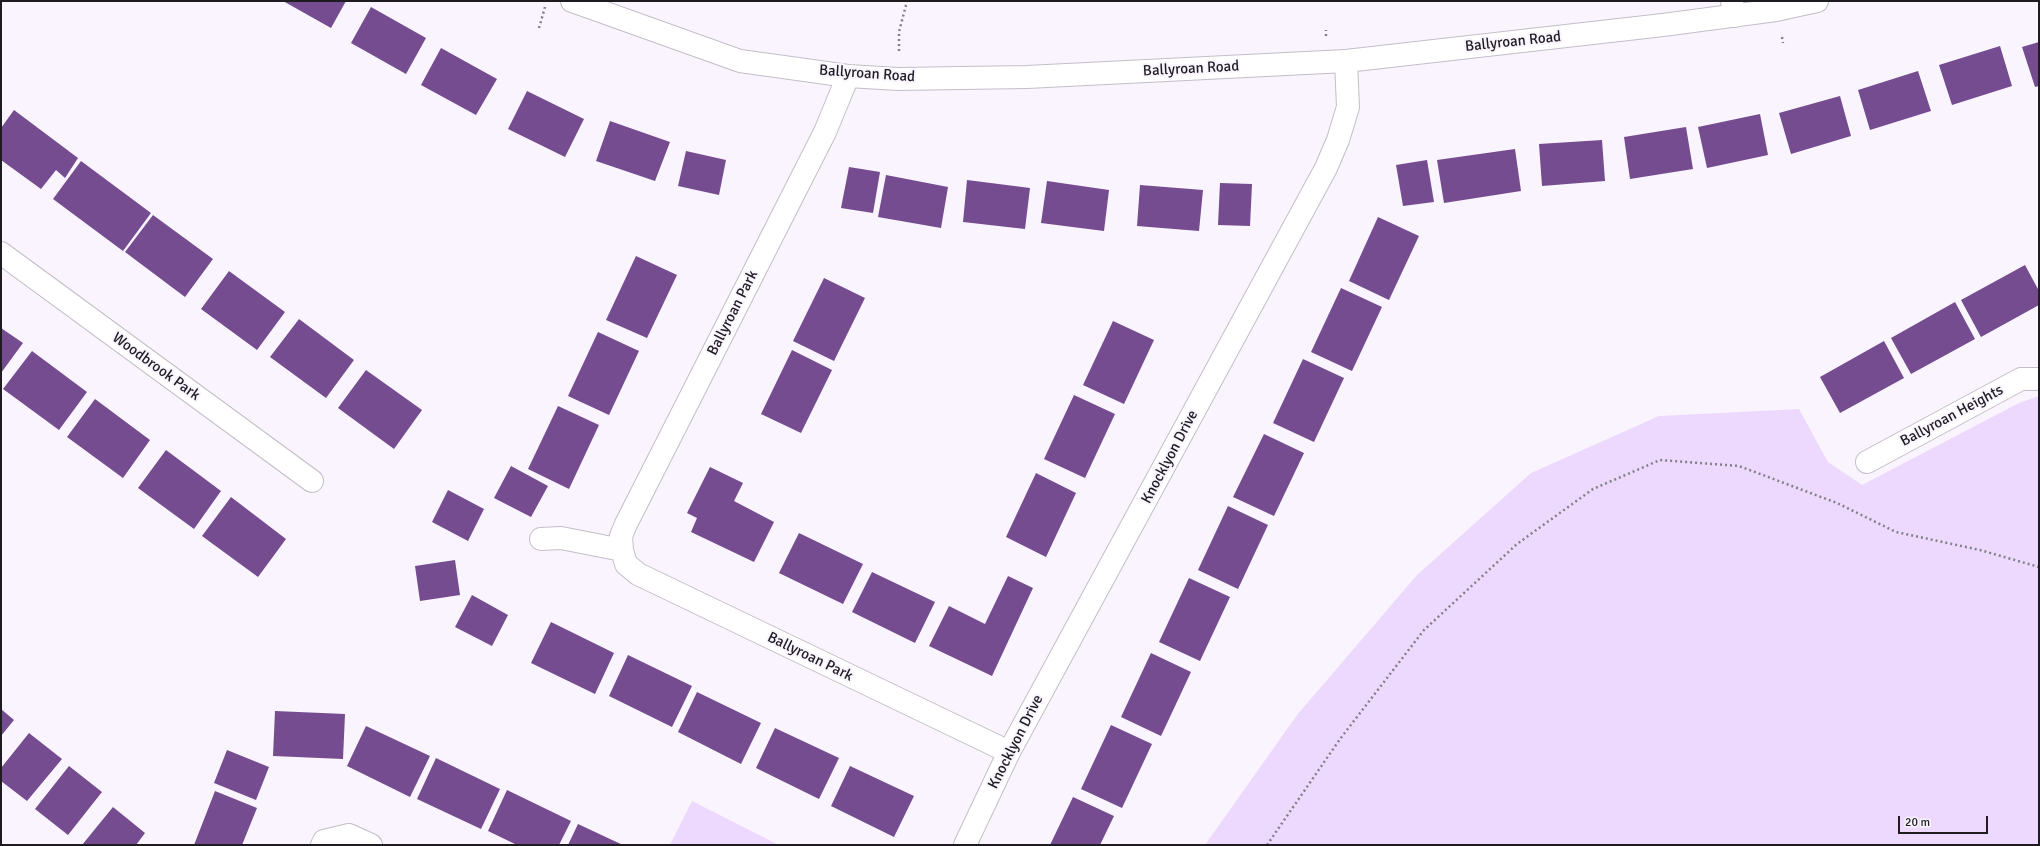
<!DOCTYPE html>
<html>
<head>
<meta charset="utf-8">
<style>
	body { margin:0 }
	#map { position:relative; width:2040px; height:846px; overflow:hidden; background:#f9f4fe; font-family:Signika,sans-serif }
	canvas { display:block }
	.frame { position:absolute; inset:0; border:2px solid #1e1c20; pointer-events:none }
	.scale { position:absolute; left:1898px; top:816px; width:90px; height:18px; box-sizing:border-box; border:2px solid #1e1c20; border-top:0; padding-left:5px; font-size:12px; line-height:14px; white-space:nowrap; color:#1e1c20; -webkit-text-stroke:3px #f9f4fe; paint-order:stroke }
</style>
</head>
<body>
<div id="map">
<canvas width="2040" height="846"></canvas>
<div class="frame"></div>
<div class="scale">20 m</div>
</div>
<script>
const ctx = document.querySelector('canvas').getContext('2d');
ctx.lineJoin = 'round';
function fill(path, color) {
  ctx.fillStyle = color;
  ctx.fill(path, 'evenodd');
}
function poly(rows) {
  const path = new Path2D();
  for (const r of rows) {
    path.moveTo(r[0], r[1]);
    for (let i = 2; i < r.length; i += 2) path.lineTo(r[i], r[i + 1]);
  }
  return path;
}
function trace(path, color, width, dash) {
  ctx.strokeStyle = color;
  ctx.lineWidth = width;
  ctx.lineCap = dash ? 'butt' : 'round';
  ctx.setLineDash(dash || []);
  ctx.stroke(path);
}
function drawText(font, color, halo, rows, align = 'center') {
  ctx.font = font + ' Signika,sans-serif';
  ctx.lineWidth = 4;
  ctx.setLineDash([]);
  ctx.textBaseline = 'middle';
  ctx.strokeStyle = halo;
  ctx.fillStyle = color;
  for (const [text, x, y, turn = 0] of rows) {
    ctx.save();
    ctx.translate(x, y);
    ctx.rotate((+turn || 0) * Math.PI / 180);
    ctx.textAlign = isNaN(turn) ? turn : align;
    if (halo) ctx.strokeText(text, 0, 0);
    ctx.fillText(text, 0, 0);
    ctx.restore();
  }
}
fill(poly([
	[2039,396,2039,845,1205,845,1297,715,1417,575,1531,473,1659,416,1799,409,1828,462,1862,485,2019,403],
	[692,801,779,845,670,845]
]), '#eed9fe');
fill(poly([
	[283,1,346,1,331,28],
	[371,7,426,38,406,74,351,43],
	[2039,42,2039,86,2035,87,2022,47],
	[2000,46,2012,86,1952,105,1939,65],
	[441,48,497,79,476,115,421,85],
	[1918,71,1931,111,1870,130,1858,90],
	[527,91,584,119,565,157,508,129],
	[1840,96,1851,136,1791,154,1779,113],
	[14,110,78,158,65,178,56,170,41,189,1,160,1,128],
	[1760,114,1768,155,1707,168,1698,127],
	[610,121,670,142,655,181,596,161],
	[1686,127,1693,169,1630,179,1624,137],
	[1602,140,1605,181,1542,186,1539,144],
	[1515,149,1521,191,1444,203,1437,160],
	[686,151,726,160,719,195,678,186],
	[1427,160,1434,202,1403,206,1396,165],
	[81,161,151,213,123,251,53,199],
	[849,167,880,172,873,213,841,208],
	[886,175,948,187,941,228,878,217],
	[967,180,1030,188,1025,229,963,222],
	[1047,181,1109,190,1104,231,1041,223],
	[1220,183,1252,184,1250,226,1218,225],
	[1140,185,1203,190,1199,231,1137,226],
	[153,215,213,259,185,297,125,252],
	[1378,217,1419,236,1389,300,1349,281],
	[636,256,677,275,647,338,606,320],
	[2025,265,2039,291,2039,305,1981,337,1961,300],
	[229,271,285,312,257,350,201,309],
	[824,278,865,298,834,361,793,341],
	[1341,288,1382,307,1352,371,1311,352],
	[1955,302,1975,339,1911,374,1891,338],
	[299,319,354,360,326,398,270,357],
	[1113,321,1154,340,1124,404,1083,385],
	[1,328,23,343,1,373],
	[598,332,639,351,609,415,568,396],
	[1884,341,1904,378,1840,413,1820,377],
	[792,350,832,370,801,433,761,414],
	[32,351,87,392,59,430,3,389],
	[1303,359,1344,378,1314,442,1273,423],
	[366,370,422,410,394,449,338,408],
	[1074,395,1115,414,1085,478,1044,459],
	[95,399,150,440,123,478,67,437],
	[558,406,599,425,569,489,528,469],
	[1264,434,1304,453,1274,516,1233,497],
	[166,450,221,491,194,529,138,488],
	[511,466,548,486,531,517,494,498],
	[710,467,743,483,734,501,774,522,754,562,691,532,697,518,687,513],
	[1036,473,1076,493,1046,557,1006,537],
	[448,490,484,509,468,541,432,522],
	[231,497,286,539,258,577,202,536],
	[1228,506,1268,525,1238,589,1198,570],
	[799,533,863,564,843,604,779,573],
	[455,560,460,595,420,601,415,566],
	[872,572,935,602,915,643,852,612],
	[1008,576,1033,588,992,676,929,646,949,606,985,624],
	[1189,578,1230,597,1200,661,1159,642],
	[472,595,508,615,492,646,455,627],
	[551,622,614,653,595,694,531,663],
	[1151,653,1191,672,1161,736,1121,717],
	[628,655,692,686,672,727,609,696],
	[697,692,761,723,741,764,678,732],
	[1,709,14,720,1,736],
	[275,711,345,714,343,759,273,756],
	[1111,725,1152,744,1122,808,1081,789],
	[366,726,430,756,410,797,347,766],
	[775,728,839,758,819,799,756,768],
	[29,733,62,759,27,801,1,781,1,768],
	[227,750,269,767,256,800,214,783],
	[436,758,500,789,481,829,417,799],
	[69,766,102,792,68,835,35,809],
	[850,766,914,796,894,837,831,806],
	[507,790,571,821,559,845,517,845,488,831],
	[215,791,257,808,242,845,194,845],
	[1073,797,1114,816,1100,845,1050,845],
	[113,807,145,833,136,845,82,845],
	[578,824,610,839,623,845,568,845]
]), '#744c8f');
const minor = poly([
	[1732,1,1734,16],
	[848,76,825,132,626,524,621,536,622,550,626,564,638,574,1009,752],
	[1,253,312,481],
	[1867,462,2021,379,2039,379],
	[541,539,561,538,622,550],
	[322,845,324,841,349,835,371,845],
	[965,845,1009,752,1326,168,1338,140,1348,107,1346,61]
]);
const secondary = poly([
	[572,1,740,61,848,76,898,79,1027,77,1346,61,1663,25,1776,10,1817,1]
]);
trace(minor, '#c3bec7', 24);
trace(secondary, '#c3bec7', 24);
trace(poly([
	[539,28,545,7],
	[1326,36,1326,30],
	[1782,37,1783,43],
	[899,51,899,32,907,1],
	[1267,845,1340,739,1424,630,1517,544,1593,489,1660,460,1739,466,1837,503,1896,532,1980,550,2039,567]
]), '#838087', 2.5, [2, 3]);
trace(minor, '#fff', 22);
trace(secondary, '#fff', 22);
drawText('15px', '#1e1c20', '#f9f4fe', [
	["Ballyroan Road",1513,42,-6],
	["Ballyroan Road",1191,69,-3],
	["Ballyroan Road",867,74,4],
	["Ballyroan Park",733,313,-63],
	["Woodbrook Park",156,367,36],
	["Ballyroan Heights",1952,416,-28],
	["Knocklyon Drive",1170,457,-62],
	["Ballyroan Park",810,657,26],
	["Knocklyon Drive",1016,742,-63]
]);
</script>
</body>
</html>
